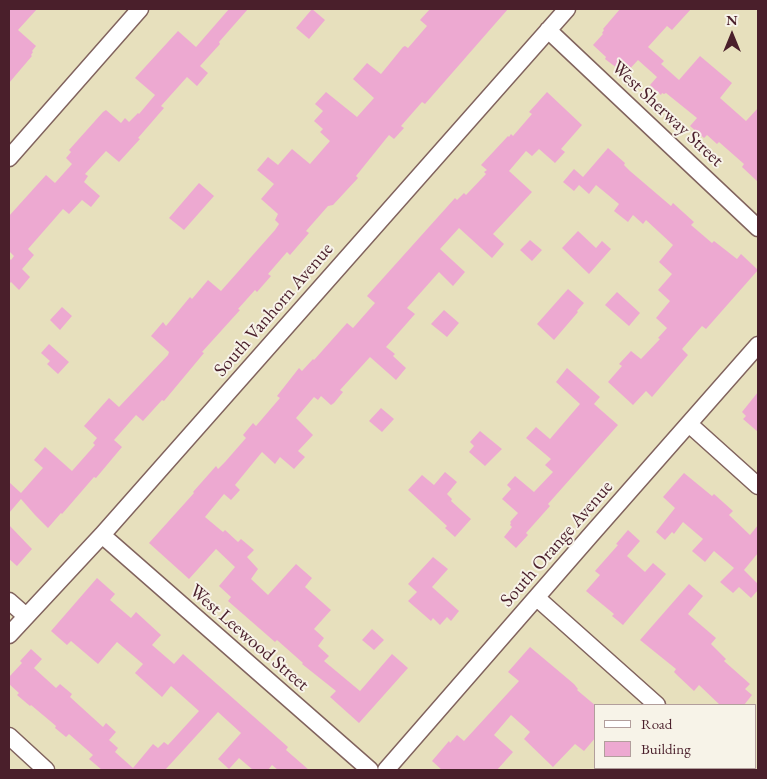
<!DOCTYPE html>
<html>
<head>
<meta charset="utf-8">
<style>
	body { margin:0 }
	#map { position:relative; width:767px; height:779px; overflow:hidden; background:#e7e0bd; font-family:"EB Garamond",serif }
	canvas { display:block }
	.frame { position:absolute; inset:0; border:10px solid #4a1f2b; pointer-events:none }
	.legend { position:absolute; left:594px; top:704px; width:162px; height:65px; box-sizing:border-box; background:#f7f3e8; border:1px solid #b29e9c; margin:0; padding:6px 9px; list-style:none; font-size:15px; color:#4a1f2b }
	.legend li { display:flex; align-items:center; gap:10px; height:25px }
	.legend b { width:25px; border:1px solid #b29e9c }
	.north { position:absolute; left:707px; top:10px; width:50px; height:50px; -webkit-text-stroke:4px #f7f3e8; paint-order:stroke; rotate:0deg; font-size:14px; font-weight:700; line-height:20px; text-align:center; color:#4a1f2b }
	.north::after { content:''; display:block; margin:auto; width:18px; height:22px; background:#4a1f2b; clip-path:polygon(50% 0,100% 100%,50% 72%,0 100%) }
</style>
</head>
<body>
<div id="map">
<canvas width="767" height="779"></canvas>
<div class="frame"></div>
<ul class="legend">
<li><b style="height:6px;background:#fff"></b>Road</li>
<li><b style="height:14px;background:#eda9d1"></b>Building</li>
</ul>
<div class="north">N</div>
</div>
<script>
const ctx = document.querySelector('canvas').getContext('2d');
ctx.lineJoin = 'round';
function fill(path, color) {
  ctx.fillStyle = color;
  ctx.fill(path, 'evenodd');
}
function poly(rows) {
  const path = new Path2D();
  for (const r of rows) {
    path.moveTo(r[0], r[1]);
    for (let i = 2; i < r.length; i += 2) path.lineTo(r[i], r[i + 1]);
  }
  return path;
}
function trace(path, color, width, dash) {
  ctx.strokeStyle = color;
  ctx.lineWidth = width;
  ctx.lineCap = dash ? 'butt' : 'round';
  ctx.setLineDash(dash || []);
  ctx.stroke(path);
}
function drawText(font, color, halo, rows, align = 'center') {
  ctx.font = font + ' "EB Garamond",serif';
  ctx.lineWidth = 4;
  ctx.setLineDash([]);
  ctx.textBaseline = 'middle';
  ctx.strokeStyle = halo;
  ctx.fillStyle = color;
  for (const [text, x, y, turn = 0] of rows) {
    ctx.save();
    ctx.translate(x, y);
    ctx.rotate((+turn || 0) * Math.PI / 180);
    ctx.textAlign = isNaN(turn) ? turn : align;
    if (halo) ctx.strokeText(text, 0, 0);
    ctx.fillText(text, 0, 0);
    ctx.restore();
  }
}
fill(poly([
	[9,9,37,9,18,30,36,46,32,51,33,52,31,55,32,56,9,83],
	[229,9,248,9,219,42,220,44,200,66,208,73,197,86,187,77,161,106,164,108,138,138,140,139,119,162,106,151,85,174,88,176,84,182,100,196,91,207,82,200,69,214,63,209,28,249,34,255,22,269,30,277,19,290,11,282,9,284,9,258,11,260,14,256,9,251,9,216,46,175,55,183,72,164,66,158,71,152,69,150,103,112,106,110,121,123,125,118,129,122,138,113,139,114,155,95,135,78,178,31,196,47],
	[312,9,325,20,309,39,296,28],
	[430,9,508,9,425,104,422,102,401,126,404,128,394,139,389,135,356,176,358,178,333,205,328,206,306,231,309,233,290,255,287,252,268,274,271,276,257,292,255,290,238,309,240,310,202,352,204,353,164,401,162,400,143,421,136,415,114,440,122,447,96,478,94,477,62,514,61,513,48,528,35,515,21,499,9,513,9,482,21,493,43,468,34,460,45,447,72,471,95,445,93,443,97,438,84,426,109,398,119,407,168,355,169,352,151,336,163,322,166,326,190,297,192,299,208,280,221,291,275,230,279,224,275,220,278,214,261,199,274,184,257,170,268,157,278,165,292,149,310,164,330,141,320,132,323,129,314,121,323,111,315,104,326,92,357,117,374,98,353,79,367,63,381,74,403,47,405,46,408,48,427,26,420,20],
	[620,9,691,9,672,30,667,26,648,47,664,61,661,64,679,80,700,56,732,83,720,98,746,121,758,108,758,182,742,167,744,164,719,142,717,144,707,135,704,138,690,126,697,118,666,93,664,94,662,93,661,95,650,85,657,77,638,60,625,74,605,59,606,57,593,45,603,34,602,33,604,30,603,29],
	[547,92,582,125,561,149,565,152,555,163,539,149,532,156,526,151,509,171,532,192,493,234,504,244,492,258,459,228,440,249,465,272,453,286,439,272,407,308,415,314,386,347,395,354,393,356,406,368,396,380,370,357,340,390,343,392,334,403,331,405,321,396,318,400,314,397,296,418,313,435,298,451,305,457,294,469,280,457,275,464,262,452,235,485,240,490,231,500,224,494,205,517,223,532,225,530,238,542,241,539,254,550,247,557,258,569,251,579,268,595,296,564,312,578,305,587,331,610,314,629,324,638,318,646,329,656,324,661,360,691,392,654,408,668,359,723,330,697,336,691,302,664,303,663,277,640,275,642,228,601,231,597,219,586,235,567,216,549,189,579,149,543,194,493,193,492,216,466,218,469,225,462,246,438,243,435,253,423,256,426,280,398,277,396,299,368,302,371,313,359,314,360,347,323,353,328,375,303,367,296,455,198,457,200,464,193,466,195,486,174,484,172,487,170,481,165,508,136,509,137,511,134,513,136,532,114,529,112],
	[608,148,625,163,624,165,630,171,671,206,673,203,694,222,691,225,712,243,714,241,737,259,741,254,758,270,706,329,702,326,682,349,688,355,652,397,646,391,633,405,608,382,622,366,619,364,631,351,641,359,660,339,658,338,667,328,656,318,670,301,658,290,672,274,659,262,673,245,646,220,643,224,633,215,628,222,614,211,619,204,596,185,589,194,579,185,574,191,563,182,574,169,583,177],
	[199,183,214,196,184,230,169,218],
	[578,231,596,248,602,241,611,249,589,274,562,248],
	[530,240,542,250,532,261,520,250],
	[568,289,584,303,577,311,578,312,554,340,537,324],
	[617,292,640,313,629,326,605,305],
	[62,307,72,316,60,330,50,320],
	[444,310,459,323,447,337,431,324],
	[49,344,69,362,58,374,47,364,50,361,41,353],
	[567,368,600,397,594,404,618,425,548,504,550,506,526,533,528,535,516,548,504,537,512,527,510,525,511,523,510,522,518,513,502,499,511,489,507,485,515,476,534,492,553,472,545,465,551,459,526,438,536,427,550,439,580,404,556,382],
	[758,392,758,432,743,419,746,416,742,412],
	[381,408,394,419,382,432,369,421],
	[480,431,502,449,485,466,469,452,474,446,470,442],
	[445,472,457,482,447,494,452,499,451,501,471,519,455,537,445,528,447,526,408,490,422,475,434,485],
	[684,473,712,496,714,494,733,511,729,515,750,535,758,525,758,553,744,570,758,584,758,590,751,598,739,587,733,593,720,582,734,568,714,551,705,562,692,551,703,539,683,522,674,534,672,532,665,540,656,532,675,508,663,497],
	[9,525,32,549,17,566,9,559],
	[628,530,640,541,627,556,645,572,653,563,666,574,623,625,612,616,614,614,586,591,600,575,595,571,618,545,616,544],
	[433,557,448,569,432,587,459,611,451,621,447,617,440,625,433,618,431,621,408,601,417,592,408,584],
	[97,578,115,594,110,600,131,618,136,612,161,635,152,645,174,664,183,654,288,747,286,750,309,770,278,770,272,765,268,770,253,770,239,758,229,769,218,759,241,733,218,712,165,770,102,770,89,759,93,755,69,734,66,737,55,728,56,726,31,705,30,706,17,695,19,693,9,684,9,677,22,663,20,661,31,649,42,659,34,668,56,688,60,684,72,694,70,697,103,727,106,723,116,732,109,740,118,748,115,752,133,768,153,744,158,748,164,742,168,745,199,711,171,686,162,697,135,673,143,664,117,642,98,664,71,641,67,645,51,631],
	[689,584,703,596,688,614,716,638,711,644,726,659,724,661,750,684,745,689,752,695,744,705,720,705,699,685,694,691,678,676,674,672,676,669,640,640],
	[372,629,384,640,374,650,362,640],
	[530,647,574,684,578,689,577,690,596,706,596,737,584,751,575,744,553,767,524,739,530,732,511,715,494,735,513,752,497,770,442,770,432,761,449,741,450,743,457,735,464,741,519,681,508,672]
]), '#eda9d1');
const minor = poly([
	[548,30,758,228],
	[9,158,140,9],
	[689,424,758,486],
	[102,535,370,770],
	[537,598,657,705],
	[9,601,26,616],
	[9,635,102,535,567,9],
	[9,736,46,770],
	[726,768,729,770],
	[386,770,589,537,758,345]
]);
trace(minor, '#81635e', 19);
trace(minor, '#fff', 16);
drawText('19px', '#4a1f2b', '#f7f3e8', [
	["West Sherway Street",667,114,43],
	["South Vanhorn Avenue",274,310,-49],
	["South Orange Avenue",557,544,-49],
	["West Leewood Street",249,638,41]
]);
</script>
</body>
</html>
